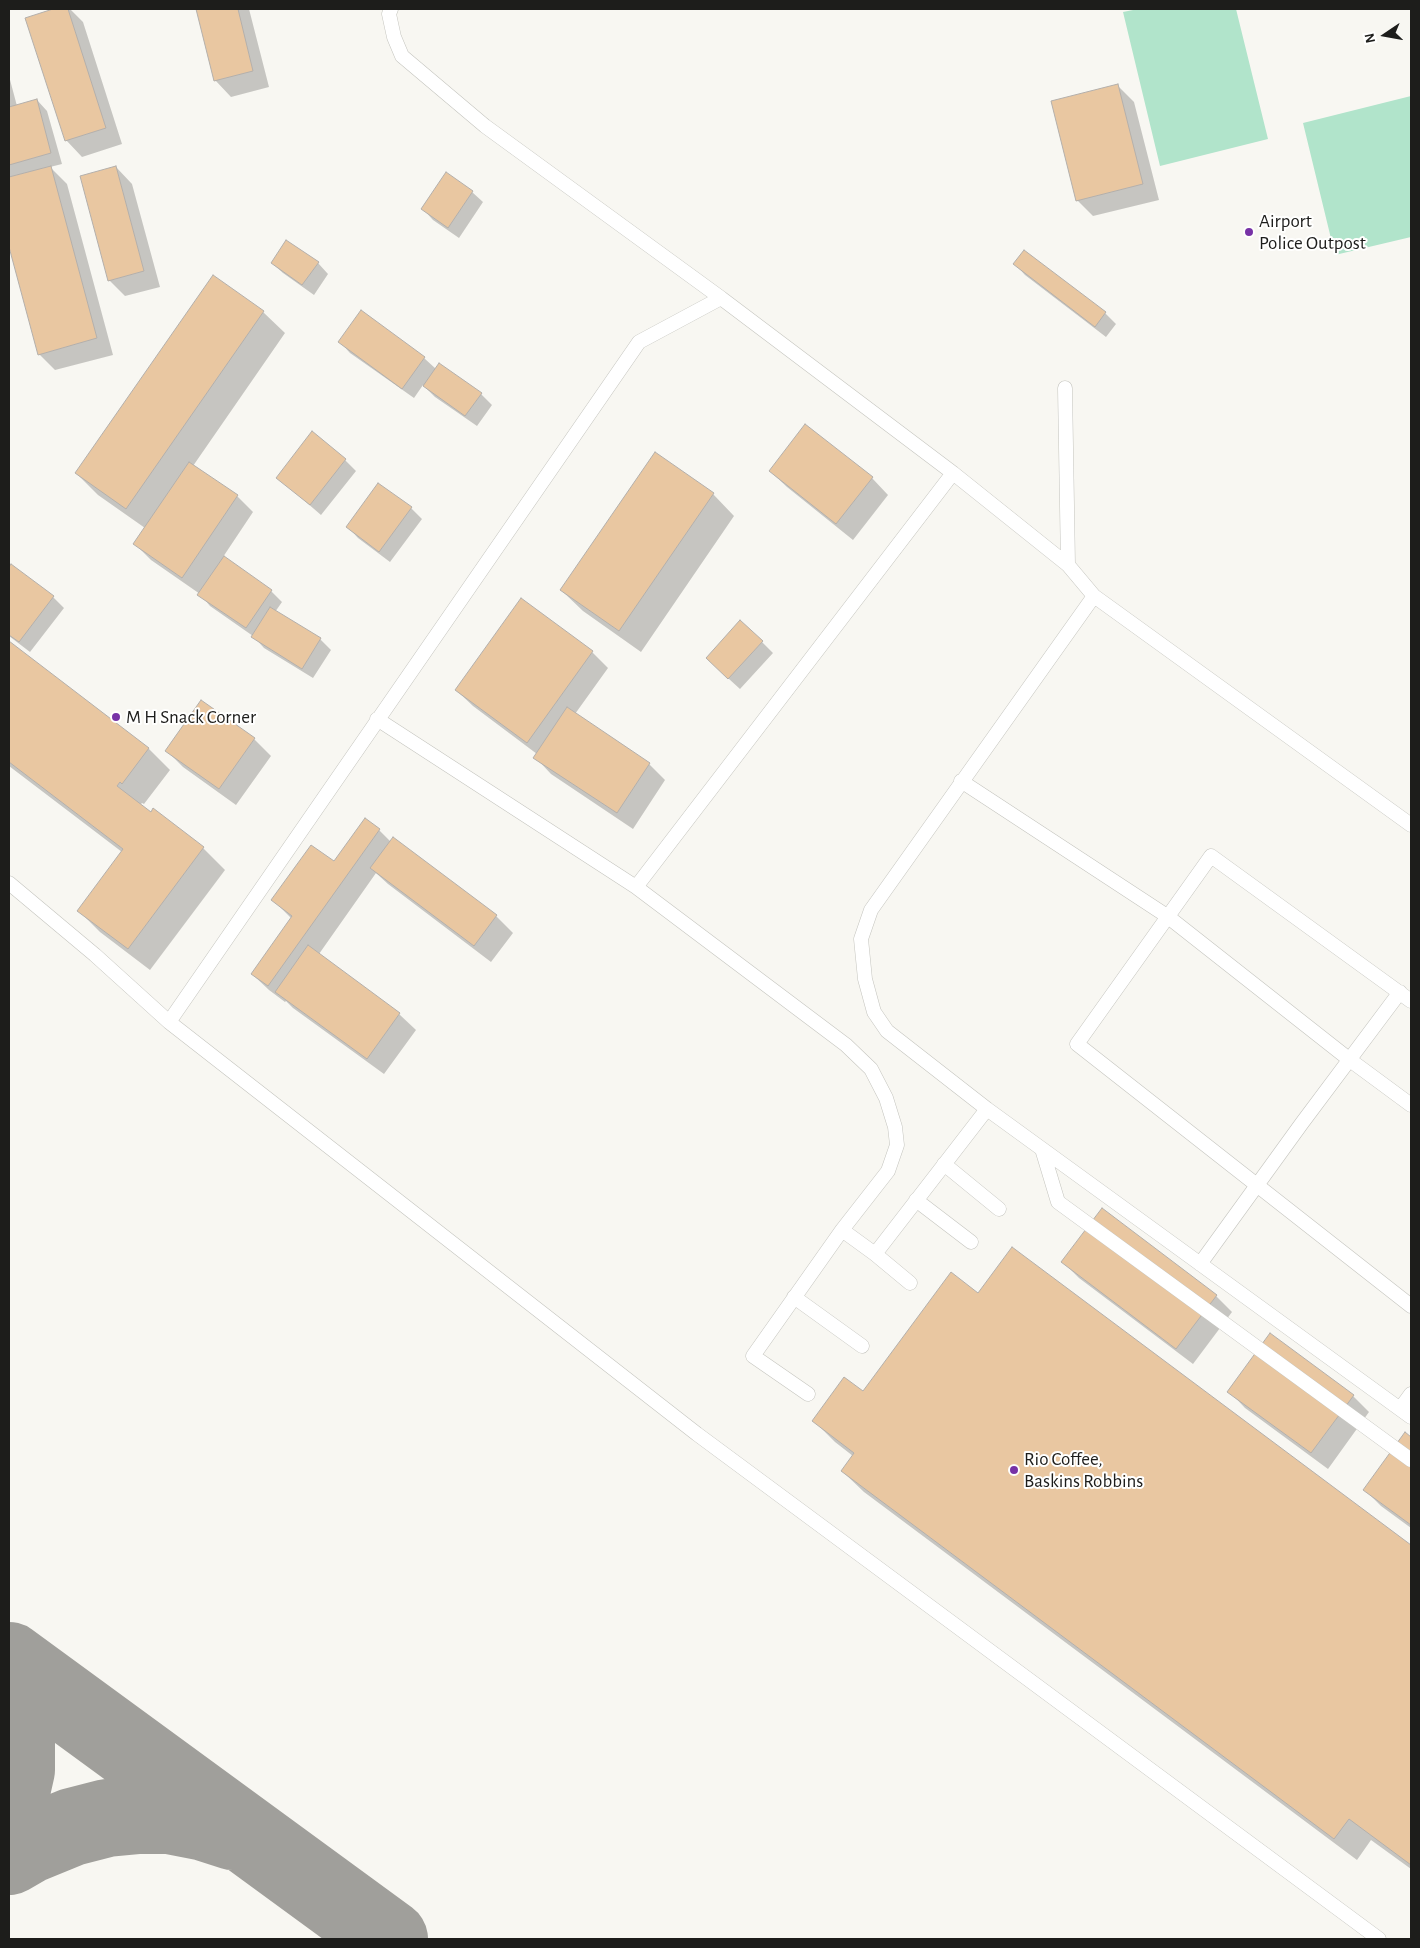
<!DOCTYPE html>
<html>
<head>
<meta charset="utf-8">
<style>
	body { margin:0 }
	#map { position:relative; width:1420px; height:1948px; overflow:hidden; background:#f8f7f2; font-family:"Alegreya Sans",sans-serif }
	canvas { display:block }
	.frame { position:absolute; inset:0; border:10px solid #1d1d1b; pointer-events:none }
	.north { position:absolute; left:1360px; top:10px; width:50px; height:50px; -webkit-text-stroke:4px #fffffe; paint-order:stroke; rotate:258deg; font-size:14px; font-weight:700; line-height:20px; text-align:center; color:#1d1d1b }
	.north::after { content:''; display:block; margin:auto; width:18px; height:22px; background:#1d1d1b; clip-path:polygon(50% 0,100% 100%,50% 72%,0 100%) }
</style>
</head>
<body>
<div id="map">
<canvas width="1420" height="1948"></canvas>
<div class="frame"></div>
<div class="north">N</div>
</div>
<script>
const ctx = document.querySelector('canvas').getContext('2d');
ctx.lineJoin = 'round';
function fill(path, color) {
  ctx.fillStyle = color;
  ctx.fill(path, 'evenodd');
}
function poly(rows) {
  const path = new Path2D();
  for (const r of rows) {
    path.moveTo(r[0], r[1]);
    for (let i = 2; i < r.length; i += 2) path.lineTo(r[i], r[i + 1]);
  }
  return path;
}
function trace(path, color, width, dash) {
  ctx.strokeStyle = color;
  ctx.lineWidth = width;
  ctx.lineCap = dash ? 'butt' : 'round';
  ctx.setLineDash(dash || []);
  ctx.stroke(path);
}
function drawText(font, color, halo, rows, align = 'center') {
  ctx.font = font + ' "Alegreya Sans",sans-serif';
  ctx.lineWidth = 4;
  ctx.setLineDash([]);
  ctx.textBaseline = 'middle';
  ctx.strokeStyle = halo;
  ctx.fillStyle = color;
  for (const [text, x, y, turn = 0] of rows) {
    ctx.save();
    ctx.translate(x, y);
    ctx.rotate((+turn || 0) * Math.PI / 180);
    ctx.textAlign = isNaN(turn) ? turn : align;
    if (halo) ctx.strokeText(text, 0, 0);
    ctx.fillText(text, 0, 0);
    ctx.restore();
  }
}
fill(poly([
	[1138,9,1236,9,1268,139,1160,166,1123,12],
	[1411,96,1411,237,1335,255,1303,123]
]), '#b1e4cb');
fill(poly([
	[57,9,70,9,83,22,122,144,82,157,66,140,27,18],
	[197,9,249,9,269,87,231,97,215,80],
	[9,76,17,106,37,100,47,111,62,164,50,167,67,184,113,355,55,370,39,354,9,242],
	[1118,86,1134,102,1159,200,1093,216,1077,200],
	[116,167,132,184,160,287,125,296,109,280],
	[472,192,483,202,459,238,433,220,423,209],
	[1024,252,1105,313,1116,324,1106,337,1025,275,1015,264],
	[272,263,318,263,328,274,314,295,283,273],
	[263,312,285,333,193,466,237,496,253,512,223,557,271,591,282,602,275,612,320,639,331,650,313,678,264,648,253,636,210,606,200,594,151,560,135,544,145,528,98,495,76,473],
	[340,342,424,358,436,369,439,364,481,394,492,405,477,426,435,397,423,385,414,398,350,353],
	[805,426,872,478,888,495,853,540,787,487,770,471],
	[345,460,356,471,321,515,277,477],
	[378,484,411,508,422,519,390,562,358,538,348,527],
	[713,494,734,516,641,652,583,611,561,590],
	[12,566,53,597,64,608,30,652,9,636,9,569],
	[762,642,773,653,740,689,718,669],
	[9,643,148,748,170,770,144,804,142,803,140,805,152,814,154,810,203,848,225,870,150,970,100,932,79,911,122,852,9,766],
	[592,652,608,668,575,714,649,764,665,780,633,829,551,774,535,757,537,754,473,706,456,690],
	[201,702,254,739,271,756,236,805,183,767,167,751],
	[379,830,391,842,394,839,496,916,513,933,491,962,388,884,376,873,319,954,399,1014,416,1030,384,1074,293,1008,286,1001,285,1002,269,990,252,974,292,919,273,900,334,863],
	[1012,1249,1411,1546,1411,1869,1371,1840,1357,1860,864,1492,842,1471,853,1456,835,1442,814,1421,864,1393,978,1294],
	[1063,1262,1216,1296,1232,1312,1193,1364,1079,1278],
	[1229,1391,1353,1396,1369,1412,1328,1469,1245,1408],
	[1405,1434,1411,1438,1411,1528,1381,1506,1365,1490]
]), '#0003');
trace(poly([
	[9,1661,389,1939],
	[9,1690,13,1702,16,1735,16,1770,9,1801],
	[9,1856,28,1845,72,1827,107,1818,139,1815,169,1815,205,1822,233,1831]
]), '#a09f9b', 78);
const building = poly([
	[53,9,68,9,106,128,65,141,25,18,53,9],
	[196,9,238,9,253,71,214,81,196,9],
	[1118,84,1143,184,1076,201,1051,101,1118,84],
	[37,99,51,153,9,165,9,107,37,99],
	[51,166,97,338,38,355,9,247,9,177,51,166],
	[116,166,144,271,108,281,80,176,116,166],
	[446,172,473,191,448,228,421,209,446,172],
	[286,240,319,262,302,285,271,263,286,240],
	[1024,250,1106,312,1095,327,1013,264,1024,250],
	[213,275,264,311,126,509,75,473,213,275],
	[361,310,425,357,402,389,338,342,361,310],
	[439,363,482,393,465,416,423,386,439,363],
	[805,424,873,477,836,524,769,471,805,424],
	[312,431,346,459,310,505,276,478,312,431],
	[655,452,714,493,619,631,560,590,655,452],
	[189,462,238,495,182,578,133,544,189,462],
	[378,483,412,507,379,552,346,527,378,483],
	[224,556,272,590,246,628,197,595,224,556],
	[11,564,54,596,19,642,9,635,9,567,11,564],
	[521,598,593,651,527,743,455,690,521,598],
	[270,607,321,638,302,669,251,637,270,607],
	[740,620,763,641,728,679,706,658,740,620],
	[9,641,149,748,122,784,120,782,117,786,151,812,153,808,204,847,128,949,77,911,123,849,9,762,9,641],
	[201,700,255,738,219,789,165,751,201,700],
	[567,707,650,763,617,813,533,758,567,707],
	[365,818,380,829,268,986,251,974,292,916,271,900,311,845,334,861,365,818],
	[393,837,497,915,474,946,370,868,393,837],
	[308,945,400,1013,367,1059,275,992,308,945],
	[1102,1208,1217,1295,1176,1349,1061,1262,1102,1208],
	[1012,1247,1411,1545,1411,1865,1349,1819,1334,1839,841,1471,854,1453,812,1421,844,1377,863,1391,951,1272,978,1293,1012,1247],
	[1270,1333,1354,1395,1311,1453,1227,1392,1270,1333],
	[1405,1432,1411,1437,1411,1525,1363,1490,1405,1432]
]);
fill(building, '#e9c7a1');
trace(building, '#b3afab', 1);
const lane = poly([
	[391,9,389,14,394,37,402,56,485,126,721,298],
	[1065,388,1068,565],
	[1094,596,871,910,861,939,865,979,874,1012,887,1031,987,1109,1411,1417],
	[377,719,636,887,846,1045,871,1069,886,1098,895,1127,897,1145,888,1171,842,1230,753,1356,808,1394],
	[961,781,1167,916,1350,1060,1411,1105],
	[9,883,95,955,169,1022,697,1434,1379,1939],
	[636,887,953,473],
	[1411,1001,1211,856,1077,1044,1411,1306],
	[169,1022,639,342,721,298,953,473,1068,565,1094,596,1411,825],
	[1042,1149,1058,1202,1411,1460],
	[944,1164,999,1209],
	[916,1200,971,1242],
	[842,1230,875,1254,987,1109],
	[875,1254,910,1283],
	[1200,1264,1302,1123,1400,992],
	[794,1297,862,1346],
	[1400,1409,1411,1394]
]);
trace(lane, '#c4c4be', 15);
trace(lane, '#fff', 14);
for (const [x, y, r, color] of [
	[1249,232,5,"#7732a6"],
	[116,717,5,"#7732a6"],
	[1014,1470,5,"#7732a6"]
]) {
  const dot = new Path2D();
  dot.arc(x, y, r, 0, 2 * Math.PI);
  ctx.fillStyle = color;
  ctx.fill(dot);
  trace(dot, '#fffffe', 2);
}
drawText('19px', '#1d1d1b', '#fffffe', [
	["Airport",1259,221],
	["Police Outpost",1259,243],
	["M H Snack Corner",126,717],
	["Rio Coffee,",1024,1459],
	["Baskins Robbins",1024,1481]
], 'left');
</script>
</body>
</html>
